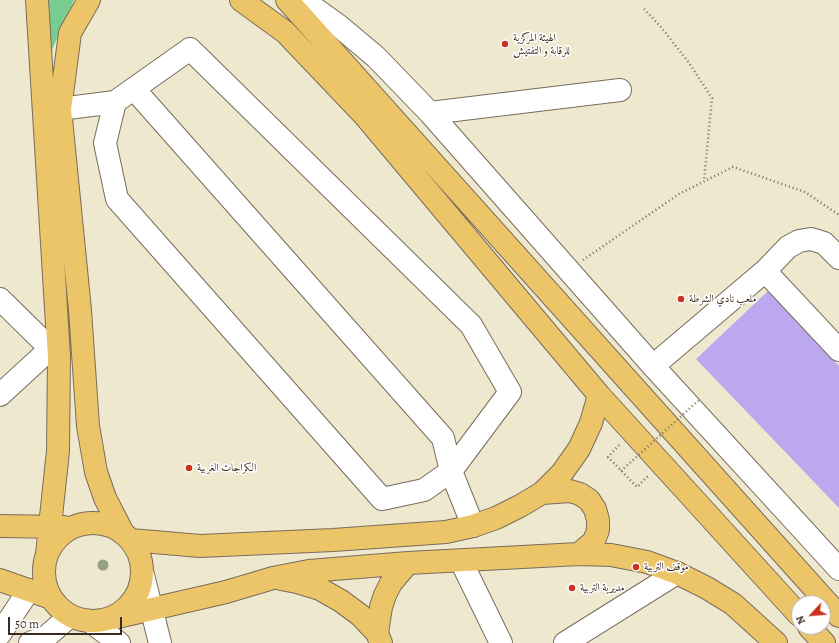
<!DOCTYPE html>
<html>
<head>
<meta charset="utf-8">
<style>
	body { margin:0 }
	#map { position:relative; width:839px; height:643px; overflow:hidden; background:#ede8ce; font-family:Alegreya,serif }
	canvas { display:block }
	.north { position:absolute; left:791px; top:595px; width:40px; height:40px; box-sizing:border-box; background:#fff; border:1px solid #b1aaa5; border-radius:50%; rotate:244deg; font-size:11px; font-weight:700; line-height:16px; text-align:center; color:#3b2a1e }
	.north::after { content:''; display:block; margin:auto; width:14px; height:18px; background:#c8321e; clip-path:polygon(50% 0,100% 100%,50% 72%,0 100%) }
	.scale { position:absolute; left:8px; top:617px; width:114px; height:18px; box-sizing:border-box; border:2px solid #3b2a1e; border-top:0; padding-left:5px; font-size:12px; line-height:14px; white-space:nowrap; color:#3b2a1e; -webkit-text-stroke:3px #fff; paint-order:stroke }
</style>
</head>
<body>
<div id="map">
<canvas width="839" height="643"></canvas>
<div class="north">N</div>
<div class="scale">50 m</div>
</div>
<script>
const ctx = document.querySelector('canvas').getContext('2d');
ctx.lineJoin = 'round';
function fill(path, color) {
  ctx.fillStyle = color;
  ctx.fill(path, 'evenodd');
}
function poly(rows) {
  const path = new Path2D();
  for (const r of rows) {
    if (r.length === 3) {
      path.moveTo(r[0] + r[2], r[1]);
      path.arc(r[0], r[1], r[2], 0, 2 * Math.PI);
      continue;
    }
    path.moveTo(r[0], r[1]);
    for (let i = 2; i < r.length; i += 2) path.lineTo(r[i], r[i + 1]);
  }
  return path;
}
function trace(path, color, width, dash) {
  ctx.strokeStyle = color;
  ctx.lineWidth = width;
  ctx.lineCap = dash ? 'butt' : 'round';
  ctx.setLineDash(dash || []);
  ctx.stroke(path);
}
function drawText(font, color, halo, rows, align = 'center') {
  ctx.font = font + ' Alegreya,Amiri,serif';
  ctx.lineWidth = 3;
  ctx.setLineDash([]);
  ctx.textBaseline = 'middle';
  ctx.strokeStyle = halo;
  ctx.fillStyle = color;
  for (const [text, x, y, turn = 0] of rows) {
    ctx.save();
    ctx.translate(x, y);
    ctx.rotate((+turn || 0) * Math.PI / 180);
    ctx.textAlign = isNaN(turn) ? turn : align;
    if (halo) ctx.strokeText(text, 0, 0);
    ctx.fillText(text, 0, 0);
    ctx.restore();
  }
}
fill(poly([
	[47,0,74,0,51,52,48,19]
]), '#79cc8f');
fill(poly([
	[768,291,839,366,839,508,696,359]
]), '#bba8ee');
const minor = poly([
	[303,0,339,26,376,57,430,113,653,366,839,569],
	[190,49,471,325,510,392,451,471,424,490,382,499,117,199,105,143,115,102,190,49],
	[134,89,443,438,451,471,473,526],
	[60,109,115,102],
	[430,113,620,90],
	[765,271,839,350],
	[0,299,59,357],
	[653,366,765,271,788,247,799,241,811,239,824,243,839,258],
	[0,395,50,349],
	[461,561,501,643],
	[143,575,160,643],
	[91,622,119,643],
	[0,634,29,590],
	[30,643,47,636,70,616],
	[565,643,677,573]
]);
const major = poly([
	[37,0,59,357,58,451,47,554],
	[89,0,70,33,60,109,80,310,88,426,96,472,105,498,123,533],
	[241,0,285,32,365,116,599,395,799,615],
	[287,0,839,616],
	[542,493,570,491,580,494,589,500,595,509,598,520,598,530,594,541,579,554],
	[93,572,49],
	[0,526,64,527],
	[131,540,200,546,333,540,446,532,473,526,496,518,520,506,542,493,562,473,579,449,591,423,599,395],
	[281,579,297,582,320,589,341,601,360,615,377,633,381,643],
	[0,580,51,598],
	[113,618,226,592,273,578,309,571,408,563,579,554,611,555,647,562,677,573,707,588,733,604,776,643],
	[809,627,824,643],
	[377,633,381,607,385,595,391,583,408,563]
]);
trace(minor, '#796c5c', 24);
trace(major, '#796c5c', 24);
trace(poly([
	[644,9,661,27,689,63,712,98,704,181],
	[583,260,679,194,733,167,805,192,839,215],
	[619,445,608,457,637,487,648,476]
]), '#796c5c', 2.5, [1, 3]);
trace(minor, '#fff', 22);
trace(major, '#edc569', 22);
trace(poly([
	[621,471,699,400]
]), '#796c5c', 2.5, [1, 3]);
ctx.fillStyle = '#979f83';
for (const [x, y] of [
	[103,565]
]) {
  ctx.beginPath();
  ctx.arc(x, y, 5.5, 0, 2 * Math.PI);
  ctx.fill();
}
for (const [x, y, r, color] of [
	[505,44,4,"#c8321e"],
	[681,299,4,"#c8321e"],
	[189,468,4,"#c8321e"],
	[636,567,4,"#c8321e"],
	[572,588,4,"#c8321e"]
]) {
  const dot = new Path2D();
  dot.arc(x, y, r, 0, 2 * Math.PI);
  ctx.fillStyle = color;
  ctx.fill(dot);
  trace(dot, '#fff', 1.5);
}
drawText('11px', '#3b2a1e', '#fff', [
	["الهيئة المركزية",513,38],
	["للرقابة و التفتيش",513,51],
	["ملعب نادي الشرطة",689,299],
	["الكراجات الغربية",197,468],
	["موقف التربية",644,567],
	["مديرية التربية",580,588]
], 'left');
</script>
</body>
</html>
